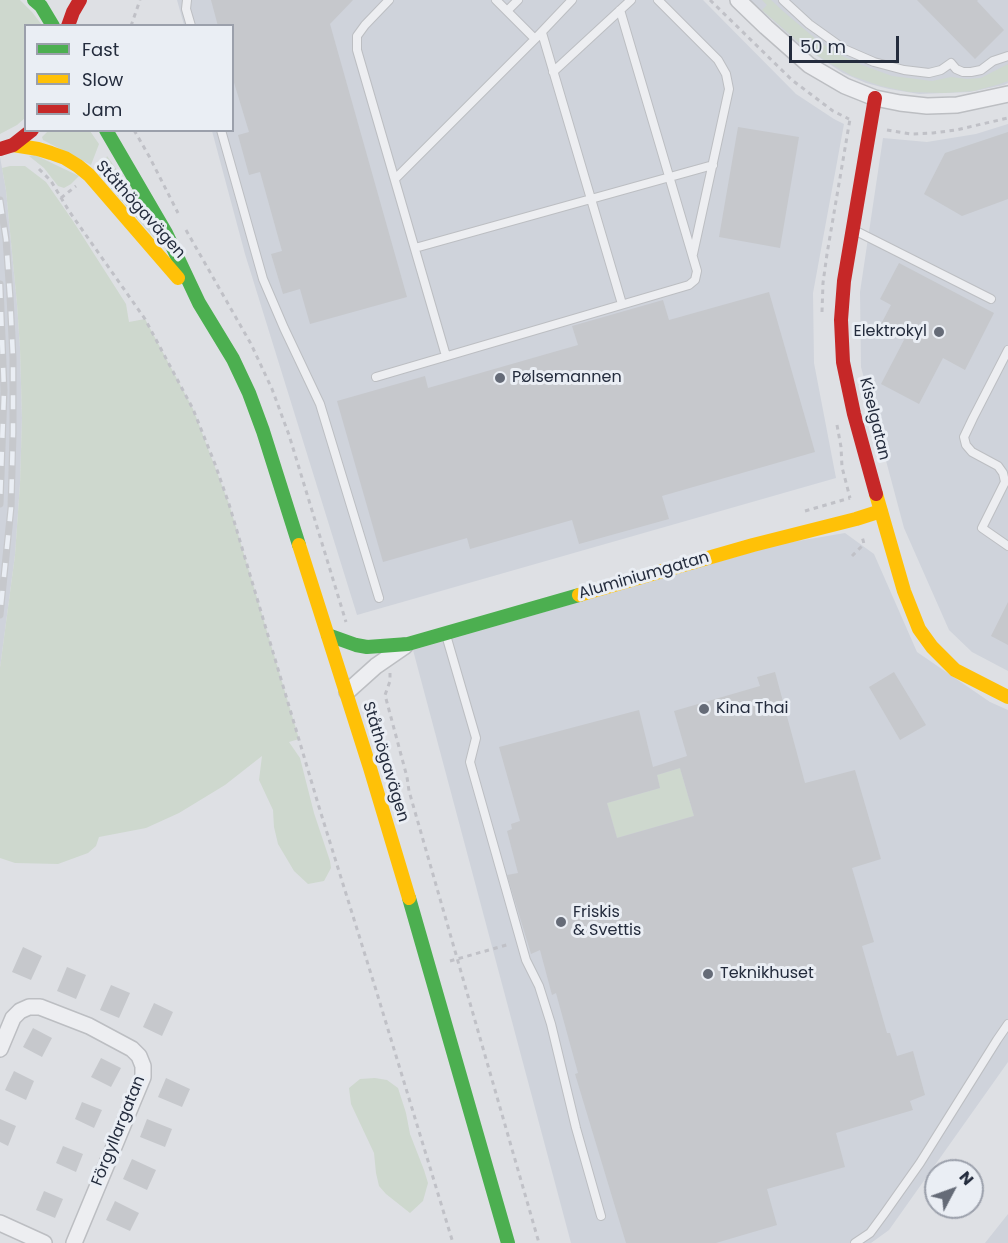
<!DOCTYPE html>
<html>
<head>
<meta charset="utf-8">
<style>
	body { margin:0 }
	#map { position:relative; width:1008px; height:1243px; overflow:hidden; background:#dee0e4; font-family:Poppins,sans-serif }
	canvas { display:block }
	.legend { position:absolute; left:24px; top:24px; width:210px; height:108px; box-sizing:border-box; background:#eaeef4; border:2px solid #9ba0ab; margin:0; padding:8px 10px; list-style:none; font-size:18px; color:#242c3d }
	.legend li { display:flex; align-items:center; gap:12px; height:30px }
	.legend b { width:30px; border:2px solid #9ba0ab }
	.north { position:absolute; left:924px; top:1159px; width:60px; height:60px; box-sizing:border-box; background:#eaeef4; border:2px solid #9ba0ab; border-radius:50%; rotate:49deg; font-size:16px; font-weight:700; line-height:24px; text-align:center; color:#242c3d }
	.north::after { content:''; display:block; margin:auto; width:21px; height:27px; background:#656b77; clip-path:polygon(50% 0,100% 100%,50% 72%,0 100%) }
	.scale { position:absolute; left:789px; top:36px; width:110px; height:27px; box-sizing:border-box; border:3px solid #242c3d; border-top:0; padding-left:8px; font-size:18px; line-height:21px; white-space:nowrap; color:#242c3d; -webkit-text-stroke:4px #eaeef4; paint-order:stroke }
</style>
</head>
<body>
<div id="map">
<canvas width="1008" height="1243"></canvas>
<ul class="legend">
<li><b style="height:8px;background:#4caf50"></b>Fast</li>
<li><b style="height:8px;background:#ffc107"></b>Slow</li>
<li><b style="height:8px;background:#c62828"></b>Jam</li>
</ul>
<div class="north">N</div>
<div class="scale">50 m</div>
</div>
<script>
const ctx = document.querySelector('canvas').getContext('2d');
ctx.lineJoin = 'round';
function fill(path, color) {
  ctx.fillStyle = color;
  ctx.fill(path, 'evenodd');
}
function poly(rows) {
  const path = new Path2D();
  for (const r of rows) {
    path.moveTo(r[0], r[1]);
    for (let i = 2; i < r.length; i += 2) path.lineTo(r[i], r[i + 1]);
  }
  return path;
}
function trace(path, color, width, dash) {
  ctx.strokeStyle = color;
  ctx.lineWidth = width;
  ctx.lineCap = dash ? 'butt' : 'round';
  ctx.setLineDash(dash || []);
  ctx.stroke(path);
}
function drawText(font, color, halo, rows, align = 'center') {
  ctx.font = font + ' Poppins,sans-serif';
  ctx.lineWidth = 6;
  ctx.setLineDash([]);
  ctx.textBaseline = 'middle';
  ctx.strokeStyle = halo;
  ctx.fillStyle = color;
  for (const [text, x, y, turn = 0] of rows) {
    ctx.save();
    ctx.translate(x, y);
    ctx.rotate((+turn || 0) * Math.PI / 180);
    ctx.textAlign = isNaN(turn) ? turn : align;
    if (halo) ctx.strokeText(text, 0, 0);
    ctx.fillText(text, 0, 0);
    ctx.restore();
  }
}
fill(poly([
	[177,0,703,0,796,94,834,119,844,124,813,293,814,363,836,478,357,615,245,254,212,131,232,130,232,26,184,25],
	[750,0,1008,0,1008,83,1004,85,970,92,919,94,889,89,866,83,843,73,799,44],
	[1008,124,1008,671,972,652,949,630,904,528,861,367,860,292,883,138,927,142,976,134],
	[0,157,6,190,17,304,20,348,22,418,20,484,15,555,0,668],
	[845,533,874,554,917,652,990,702,1008,710,1008,1062,889,1230,871,1243,571,1243,413,650,780,544],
	[1008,1214,1008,1243,985,1243]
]), '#cfd3db');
fill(poly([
	[0,0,20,0,32,12,42,25,26,26,25,118,17,125,0,134],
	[762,0,771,0,784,12,817,40,836,53,862,65,892,76,932,81,951,77,967,79,981,78,1008,64,1008,81,1000,84,974,91,944,93,909,92,881,86,852,76,828,62,804,47,762,10,767,5],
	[48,131,90,131,99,144,91,165,43,140,42,137],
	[35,155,79,176,71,184,64,188,58,186,44,168,29,156],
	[107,156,132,191,158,242,99,175,102,172],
	[10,166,25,166,46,182,73,221,126,304,129,322,145,319,193,409,229,504,299,739,289,742,300,758,314,813,330,861,331,868,324,881,308,884,294,871,278,844,274,827,273,810,259,780,262,756,225,785,179,813,146,828,99,837,96,846,88,853,58,864,15,863,0,858,0,668,15,555,20,484,22,418,20,348,17,304,6,190,2,168],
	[680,768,694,816,617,838,607,803,660,788,657,775],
	[375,1078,387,1080,398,1088,406,1113,410,1134,424,1170,428,1183,423,1201,410,1213,386,1194,379,1186,376,1173,374,1153,351,1104,349,1088,360,1079]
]), '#ced8ce');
fill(poly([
	[211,0,353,0,330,24,407,297,310,324,300,289,283,294,271,254,282,251,260,172,249,175,238,135,249,132,232,76,232,26,218,26],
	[917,0,978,0,977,1,1004,30,975,59],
	[738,127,799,137,780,248,719,237],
	[1008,132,1008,199,962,216,924,194,945,153],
	[899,263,994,313,965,370,943,358,919,404,881,384,905,338,880,326,891,305,880,299],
	[769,292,815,452,662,496,669,519,579,544,572,520,470,549,467,538,383,562,337,401,425,376,428,388,578,345,572,326,663,300,669,320],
	[1008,602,1008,645,991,636],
	[775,672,805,783,855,770,881,859,852,868,874,942,862,946,887,1033,890,1033,897,1056,913,1051,925,1095,910,1101,913,1110,836,1133,845,1167,767,1189,777,1225,716,1243,626,1243,575,1074,578,1073,556,993,552,995,540,950,531,954,507,875,518,873,507,831,512,829,511,824,520,821,499,747,639,710,653,767,687,756,674,711,760,686,757,677],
	[680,768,694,816,617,838,607,803,660,788,657,775],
	[894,672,926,725,900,740,869,687],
	[23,947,42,956,31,980,12,972],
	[67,967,86,975,76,999,57,991],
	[111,985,130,993,119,1018,100,1010],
	[154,1003,173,1012,162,1036,143,1027],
	[33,1028,52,1038,42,1057,23,1047],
	[101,1058,121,1068,111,1087,91,1077],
	[14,1071,34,1081,26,1100,5,1090],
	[166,1078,190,1089,182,1107,158,1097],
	[82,1102,102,1110,94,1128,75,1119],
	[0,1119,16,1126,8,1146,0,1142],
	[147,1119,172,1129,165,1147,140,1137],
	[63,1146,83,1154,76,1172,56,1163],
	[132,1159,156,1170,147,1190,123,1179],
	[44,1191,63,1199,55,1218,36,1210],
	[115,1201,139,1213,130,1231,106,1220]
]), '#c6c8cc');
const lane = poly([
	[187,0,186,9,191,26],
	[389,0,365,25,357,36,357,50,446,356],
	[496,0,535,39],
	[658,0,718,60,726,74,729,89,693,254],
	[783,0,809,24,844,49,874,62,904,70,929,73,941,70,951,63,956,69,963,72,971,72,981,70,993,61,1008,56],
	[507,11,518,0],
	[542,33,622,304],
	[553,72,631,0],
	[221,130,263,279,284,328,320,404,379,598],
	[395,179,535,39,572,0],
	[856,231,991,299],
	[415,248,713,165],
	[1008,350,973,418,964,437,966,445,972,452,998,466,1003,473,1005,482,982,528,1008,546],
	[376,377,689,285,695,280,697,271,620,10],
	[446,635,476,738,470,762,526,960,539,986,551,1024,576,1128,601,1216],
	[855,1243,870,1233,884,1214,920,1163,997,1040,1008,1024]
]);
const street = poly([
	[738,0,766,27,809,65,845,86,875,98,900,103,927,106,957,105,1008,94],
	[347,692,376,666,405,646],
	[0,1049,13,1018,20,1011,29,1007,40,1007,89,1026,132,1049,139,1056,143,1066,143,1077,74,1243],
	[0,1223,44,1243]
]);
trace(lane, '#bcbec2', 10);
trace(street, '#bcbec2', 18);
trace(poly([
	[710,0,792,80,833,111,849,119],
	[131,26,140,0],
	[134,130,149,156,178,213],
	[887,130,911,134,933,133,956,130,1008,118],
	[39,169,51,181,69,211,145,319,193,409,215,464,229,504,319,807,376,990,453,1243],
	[61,198,76,186],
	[186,230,251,344,272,389,289,435,346,622],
	[822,312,823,283,827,254,850,119],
	[837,425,841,447,842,467,850,498],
	[805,511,850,498],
	[852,556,864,544,862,536],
	[390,673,390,681,385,695,407,777,409,791,539,1243],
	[450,961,510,944]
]), '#c0c1c7', 3, [4.5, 4.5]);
trace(lane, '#edeef1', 8);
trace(street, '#edeef1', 15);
trace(poly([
	[34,0,41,6,53,26],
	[106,130,166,233,199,303,233,359,249,393,263,431,299,545],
	[328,635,356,645,367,647,408,644,579,595],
	[409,898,508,1243]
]), '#4caf50', 14);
trace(poly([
	[13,145,38,149,51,153,65,158,78,166,89,175,178,278],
	[876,494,904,591,919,629,932,647,955,670,1008,697],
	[299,545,370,768,409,898],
	[579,595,753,545,856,519,881,511]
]), '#ffc107', 14);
trace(poly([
	[68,26,73,12,80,0],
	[875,98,844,281,841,320,843,362,854,414,876,494],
	[0,149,13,145,32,130]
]), '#c62828', 14);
const rail = poly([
	[0,200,6,239,10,296,13,358,13,433,11,508,0,615],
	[0,284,4,391,0,504]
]);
trace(rail, '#c6c8cc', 7);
trace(rail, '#eaeef4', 4.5, [14]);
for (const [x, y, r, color] of [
	[939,332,6,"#656b77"],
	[500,378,6,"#656b77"],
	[704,709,6,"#656b77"],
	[561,922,6,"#656b77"],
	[708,974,6,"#656b77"]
]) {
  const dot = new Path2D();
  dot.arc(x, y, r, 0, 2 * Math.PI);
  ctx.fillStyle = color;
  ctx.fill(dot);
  trace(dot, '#eaeef4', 2);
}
drawText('16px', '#242c3d', '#eaeef4', [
	["Ståthögavägen",140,210,48],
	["Kiselgatan",874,419,76],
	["Aluminiumgatan",644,576,-16],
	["Ståthögavägen",385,762,73],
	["Förgyllargatan",119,1131,-68]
]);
drawText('16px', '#242c3d', '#eaeef4', [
	["Elektrokyl",927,332,"right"],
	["Pølsemannen",512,378],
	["Kina Thai",716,709],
	["Friskis",573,913],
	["& Svettis",573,931],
	["Teknikhuset",720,974]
], 'left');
</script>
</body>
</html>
